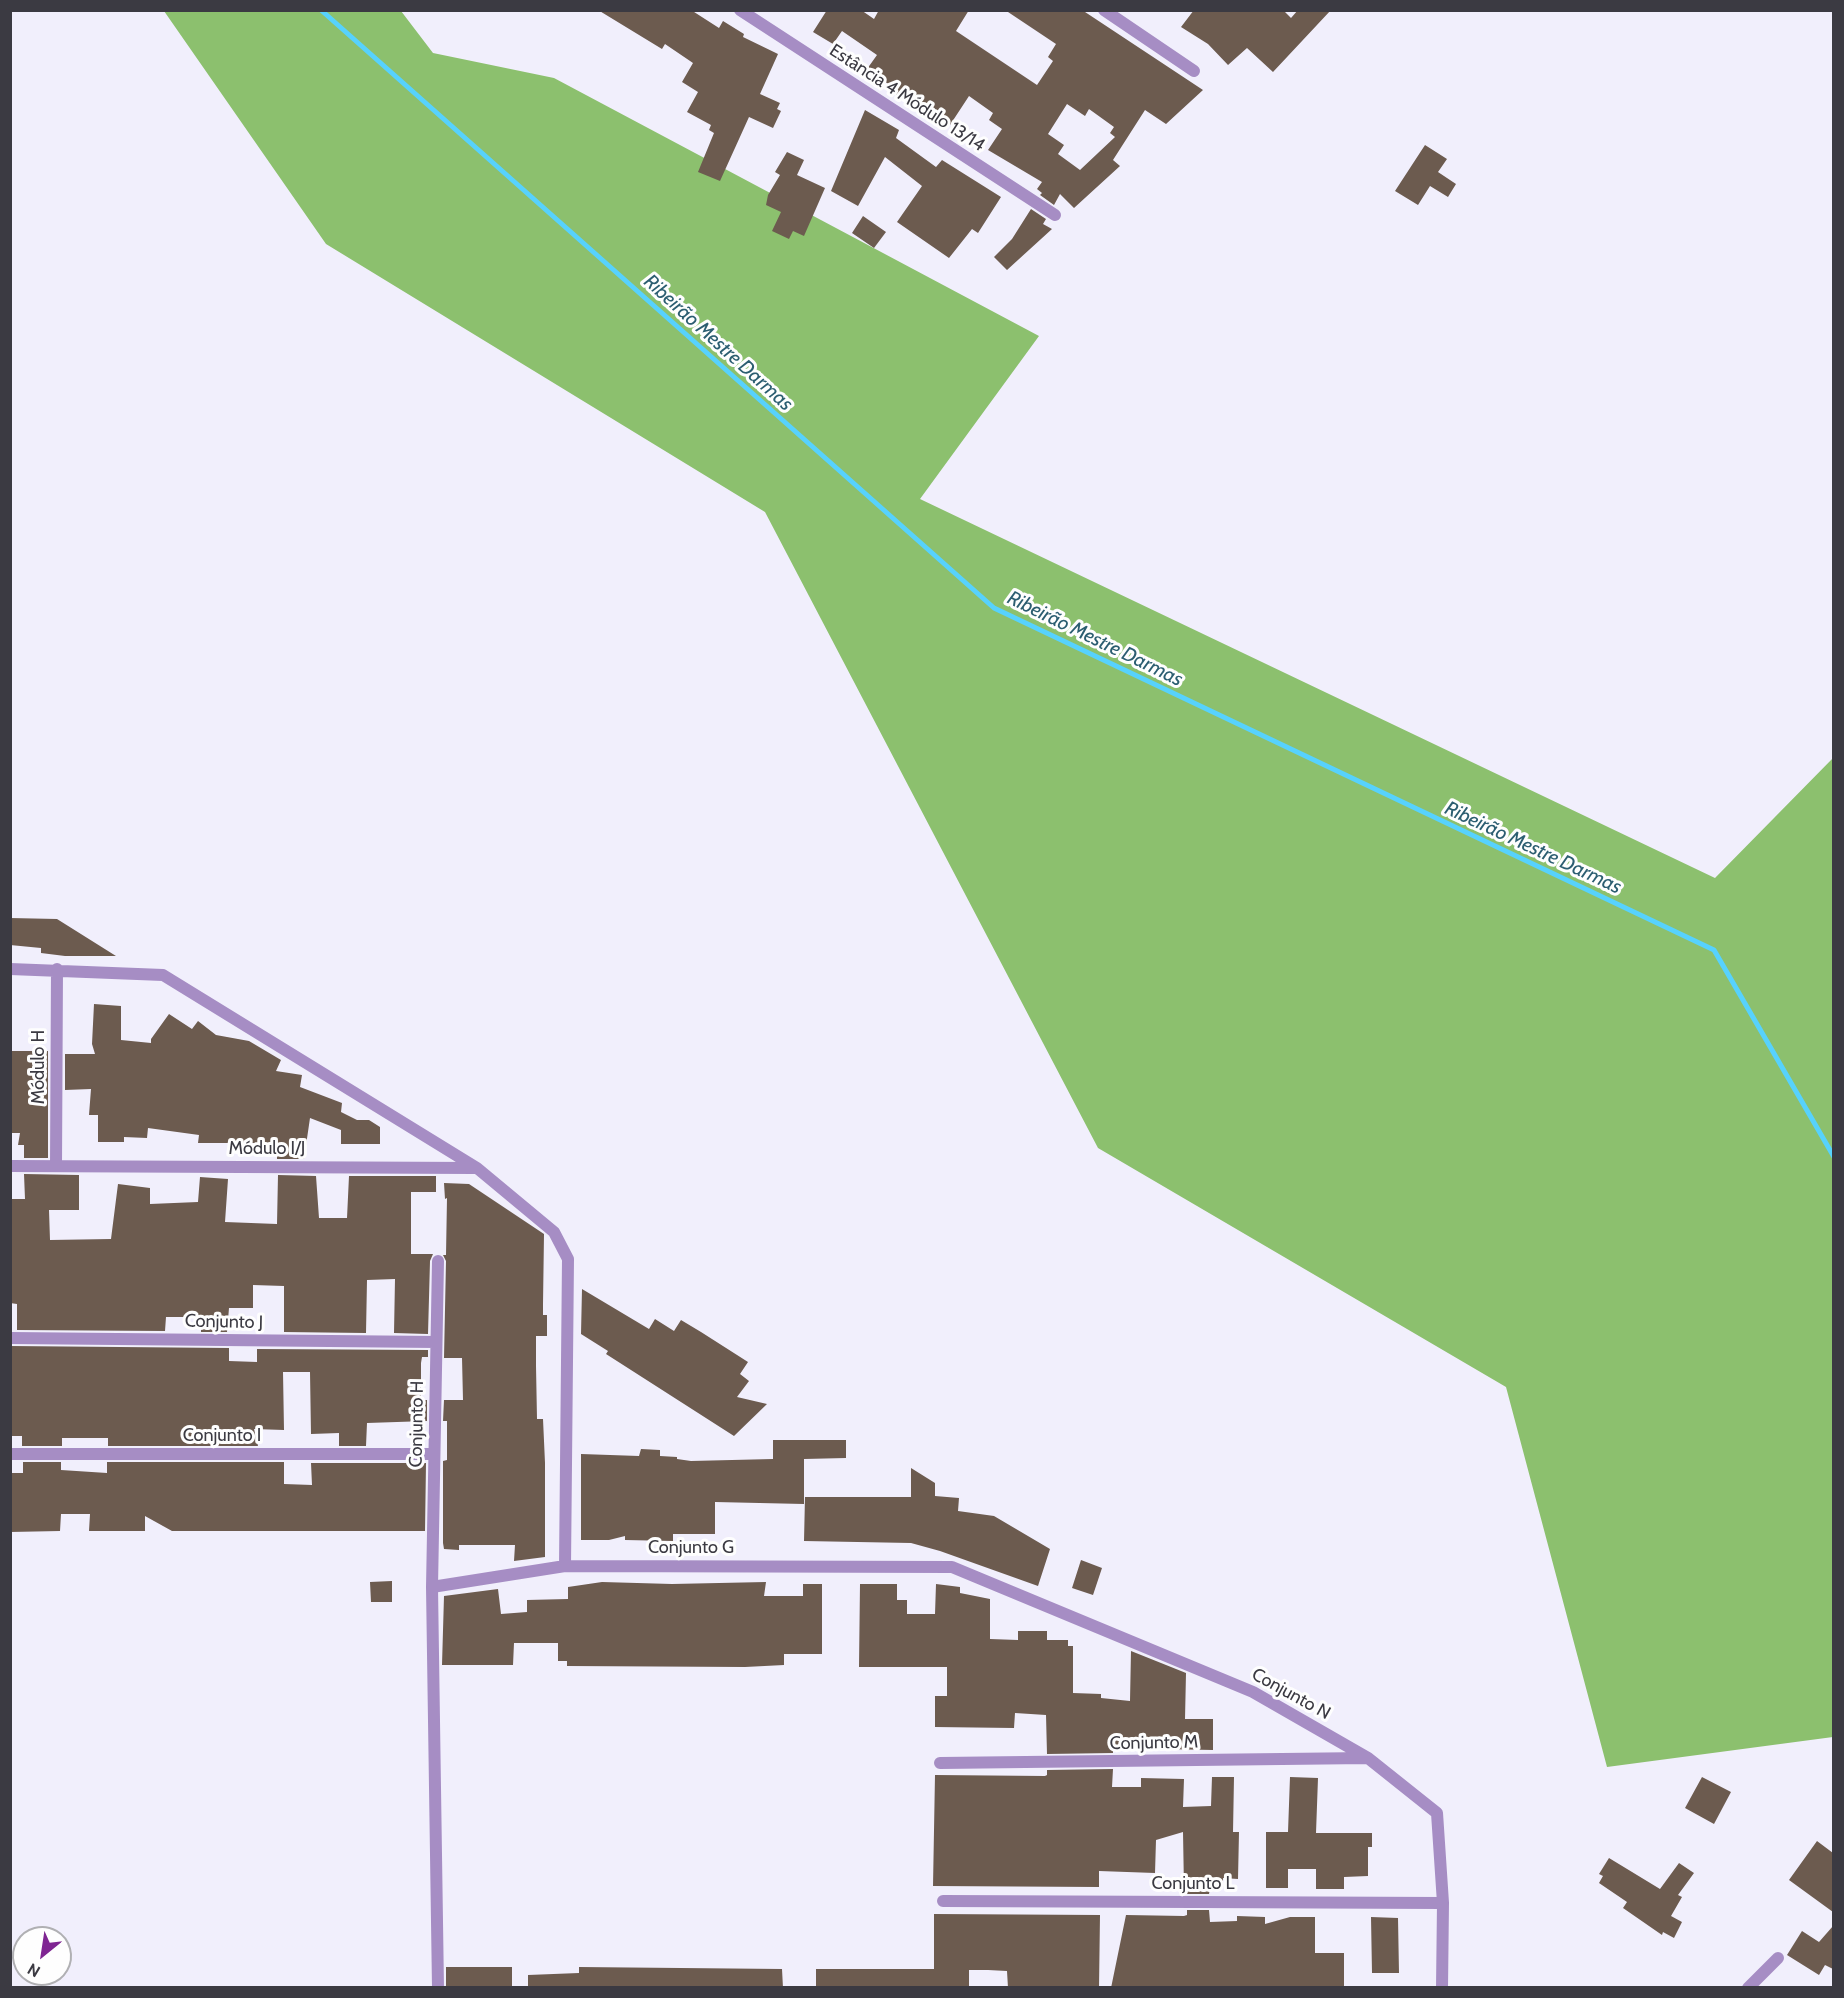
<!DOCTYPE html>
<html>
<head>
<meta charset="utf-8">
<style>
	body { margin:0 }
	#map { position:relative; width:1844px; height:1998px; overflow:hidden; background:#f1effc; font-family:Cabin,sans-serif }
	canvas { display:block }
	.frame { position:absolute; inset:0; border:12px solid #3b3a42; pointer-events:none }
	.north { position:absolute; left:12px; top:1926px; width:60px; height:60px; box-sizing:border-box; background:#fefefe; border:2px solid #b0b0b3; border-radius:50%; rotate:210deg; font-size:16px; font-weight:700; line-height:24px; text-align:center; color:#3b3a42 }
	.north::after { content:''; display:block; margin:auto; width:21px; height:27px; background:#7f2592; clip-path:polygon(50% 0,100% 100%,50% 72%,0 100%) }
</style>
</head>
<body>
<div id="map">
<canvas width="1844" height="1998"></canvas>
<div class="frame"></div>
<div class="north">N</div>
</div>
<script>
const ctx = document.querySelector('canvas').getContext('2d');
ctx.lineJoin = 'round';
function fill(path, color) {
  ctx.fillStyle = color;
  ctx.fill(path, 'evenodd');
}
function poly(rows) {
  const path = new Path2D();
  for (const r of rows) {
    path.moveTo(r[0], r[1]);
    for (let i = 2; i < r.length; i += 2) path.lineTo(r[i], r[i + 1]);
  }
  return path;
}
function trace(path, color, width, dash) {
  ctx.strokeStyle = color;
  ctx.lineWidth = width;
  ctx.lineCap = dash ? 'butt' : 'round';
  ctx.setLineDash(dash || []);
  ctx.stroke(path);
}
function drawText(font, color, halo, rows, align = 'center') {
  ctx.font = font + ' Cabin,sans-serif';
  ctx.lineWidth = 6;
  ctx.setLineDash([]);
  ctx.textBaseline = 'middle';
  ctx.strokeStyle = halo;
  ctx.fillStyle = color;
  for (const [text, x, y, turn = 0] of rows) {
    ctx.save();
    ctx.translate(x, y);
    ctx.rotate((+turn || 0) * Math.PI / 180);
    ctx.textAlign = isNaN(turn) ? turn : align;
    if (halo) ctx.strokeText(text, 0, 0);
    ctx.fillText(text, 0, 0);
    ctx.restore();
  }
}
fill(poly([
	[164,11,401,11,433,53,554,78,1039,336,920,499,1715,878,1833,758,1833,1737,1607,1767,1506,1387,1098,1148,765,512,326,244]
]), '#8cc06e');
trace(poly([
	[321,10,994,608,1714,950,1834,1157]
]), '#57d2fd', 5);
fill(poly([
	[598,10,691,10,719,28,723,21,744,34,743,37,778,54,760,94,780,103,777,109,781,111,773,128,749,117,720,181,698,172,714,133,709,130,711,125,687,112,698,92,682,82,693,63,665,44,662,49],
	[827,10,861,10,874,19,879,10,969,10,956,31,1037,85,1053,61,1048,57,1056,44,1005,10,1082,10,1203,90,1166,124,1145,110,1113,160,1120,166,1074,208,1060,194,1054,205,1040,195,1042,193,1037,189,1042,182,988,150,1002,129,989,120,993,113,969,96,950,125,913,100,911,104,892,92,894,88,867,69,877,55,842,31,833,44,813,32],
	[1067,104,1085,116,1089,109,1114,127,1110,133,1115,137,1080,170,1058,154,1064,145,1048,134],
	[1194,10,1283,10,1291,18,1298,10,1331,10,1273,72,1247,48,1228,65,1208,44,1181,27],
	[865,110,899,130,896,138,936,167,942,160,1001,197,978,233,972,229,949,258,897,222,922,186,885,157,858,206,831,191],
	[1425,145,1447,159,1438,172,1456,184,1448,197,1430,186,1418,205,1395,191],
	[787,152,804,160,797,175,825,188,804,236,793,231,789,239,772,231,781,212,766,205,768,195,780,175,775,172],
	[1031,209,1046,219,1043,224,1052,229,1007,270,994,257,1012,239],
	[863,216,886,232,874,248,852,233],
	[10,918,57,919,116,956,65,956,41,953,41,948,10,945],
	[94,1004,121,1006,121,1040,151,1043,151,1039,169,1014,192,1029,198,1021,216,1035,249,1041,281,1060,276,1071,302,1075,300,1087,342,1103,341,1112,357,1120,369,1120,380,1127,380,1144,341,1144,341,1130,310,1118,304,1159,277,1159,277,1143,198,1143,199,1135,148,1128,147,1138,124,1137,124,1142,98,1142,98,1115,89,1115,91,1089,65,1090,65,1054,95,1054,92,1044],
	[10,1051,48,1051,48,1158,24,1158,24,1145,18,1145,20,1133,10,1133],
	[24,1174,79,1175,79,1210,49,1210,50,1240,111,1239,118,1184,150,1188,150,1204,198,1202,200,1177,228,1179,225,1222,277,1224,278,1175,316,1176,319,1218,347,1218,349,1176,436,1176,436,1192,411,1192,411,1254,433,1254,430,1261,428,1334,394,1333,395,1279,367,1280,366,1333,284,1332,284,1286,253,1285,253,1308,229,1308,227,1332,201,1332,201,1317,166,1317,165,1331,17,1330,17,1304,10,1303,10,1199,25,1199],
	[444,1183,469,1184,544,1234,543,1304,543,1315,547,1315,547,1336,536,1336,536,1366,537,1419,543,1419,545,1463,545,1557,514,1561,515,1545,459,1545,459,1550,444,1549,443,1543,443,1461,447,1460,447,1421,443,1421,444,1400,463,1400,462,1358,444,1358,446,1261,443,1255,446,1255,447,1198,445,1199],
	[582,1289,649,1329,655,1319,674,1331,681,1320,701,1332,748,1362,740,1374,749,1381,737,1397,767,1404,734,1436,606,1354,608,1351,581,1334],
	[10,1346,229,1348,229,1361,257,1362,257,1349,428,1350,428,1357,422,1357,421,1363,421,1400,427,1400,427,1421,367,1423,366,1446,339,1446,339,1433,311,1434,310,1372,283,1372,284,1430,254,1429,258,1446,108,1446,108,1438,62,1438,62,1446,22,1446,22,1436,10,1436],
	[773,1440,846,1440,846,1458,804,1459,804,1504,715,1502,715,1534,673,1534,673,1541,625,1540,625,1536,609,1540,581,1540,581,1454,639,1456,641,1449,660,1450,660,1456,677,1457,677,1459,691,1461,773,1459],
	[23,1462,61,1462,61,1470,107,1473,107,1462,284,1462,284,1484,312,1485,311,1463,426,1463,425,1531,172,1531,145,1516,145,1531,89,1531,90,1514,61,1514,60,1531,10,1532,10,1473,23,1473],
	[911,1468,935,1483,935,1496,959,1498,958,1511,994,1516,1050,1549,1038,1586,940,1551,911,1543,804,1541,805,1497,911,1497],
	[1081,1560,1102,1568,1093,1595,1072,1588],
	[392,1581,392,1602,371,1602,370,1582],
	[602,1582,672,1584,766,1582,764,1596,803,1596,803,1584,822,1584,822,1654,784,1654,784,1665,745,1667,567,1666,567,1661,558,1661,558,1643,514,1643,513,1665,442,1665,444,1596,498,1589,501,1614,527,1612,527,1600,568,1599,568,1587],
	[860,1584,897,1584,897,1600,907,1600,907,1614,935,1614,936,1584,960,1587,960,1593,990,1599,990,1639,1018,1640,1018,1631,1047,1631,1047,1640,1068,1640,1068,1646,1073,1646,1073,1693,1101,1694,1101,1698,1130,1701,1131,1651,1186,1673,1185,1719,1213,1719,1213,1750,1113,1748,1113,1753,1047,1754,1046,1715,1015,1713,1014,1728,935,1727,935,1696,947,1696,947,1667,859,1667],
	[1113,1769,1112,1787,1141,1787,1141,1778,1184,1779,1183,1807,1211,1806,1212,1777,1234,1777,1233,1832,1239,1832,1238,1879,1223,1878,1223,1883,1211,1883,1209,1894,1187,1894,1187,1889,1184,1889,1183,1832,1156,1840,1155,1873,1099,1871,1099,1887,933,1886,935,1775,1045,1776,1047,1775,1047,1770],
	[1290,1777,1318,1778,1316,1833,1372,1833,1372,1847,1368,1847,1368,1876,1344,1877,1344,1889,1316,1889,1316,1869,1288,1869,1288,1888,1266,1888,1266,1832,1288,1832],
	[1702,1777,1731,1792,1714,1824,1685,1808],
	[1817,1841,1833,1853,1833,1912,1789,1880],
	[1609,1858,1660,1889,1679,1863,1694,1873,1678,1895,1682,1897,1671,1916,1682,1922,1674,1938,1663,1932,1662,1935,1623,1908,1627,1902,1599,1883,1603,1876,1599,1874],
	[1187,1910,1209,1910,1210,1922,1237,1921,1237,1916,1265,1917,1265,1924,1290,1917,1315,1917,1315,1953,1344,1953,1344,1988,1111,1988,1126,1915,1184,1916,1187,1915],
	[934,1914,1100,1915,1099,1988,1008,1988,1007,1971,988,1970,969,1970,969,1988,816,1988,816,1969,934,1969],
	[1371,1917,1398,1918,1399,1973,1372,1973],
	[1833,1926,1833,1969,1825,1965,1819,1975,1787,1955,1802,1931,1819,1942],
	[446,1967,512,1967,512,1988,446,1988],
	[579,1967,782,1969,783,1988,528,1988,528,1975,579,1973]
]), '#6c5b4f');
trace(poly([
	[740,10,1055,215],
	[1104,10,1194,71],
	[10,969,163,975,477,1168,554,1232,568,1259,565,1566],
	[10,1166,474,1168],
	[56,1166,57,969],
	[438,1261,432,1587,438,1988],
	[10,1338,436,1342],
	[10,1454,434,1454],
	[432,1587,565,1566,952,1567,1253,1692,1368,1758,1437,1813,1443,1903,1442,1988],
	[940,1763,1367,1758],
	[943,1901,1443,1903],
	[1748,1988,1778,1958]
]), '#a68dc4', 12);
drawText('18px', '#3b3a42', '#fefefe', [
	["Estância 4 Módulo 13/14",907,98,33],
	["Módulo H",39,1067,-90],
	["Módulo I/J",267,1149],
	["Conjunto J",224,1322,1],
	["Conjunto H",417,1424,-89],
	["Conjunto I",222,1436],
	["Conjunto G",691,1548],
	["Conjunto N",1291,1694,29],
	["Conjunto M",1154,1743,-1],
	["Conjunto L",1193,1884]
]);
drawText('italic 20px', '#2c5e71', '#fefefe', [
	["Ribeirão Mestre Darmas",718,343,42],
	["Ribeirão Mestre Darmas",1095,639,26],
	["Ribeirão Mestre Darmas",1533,848,25]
]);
</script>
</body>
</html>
